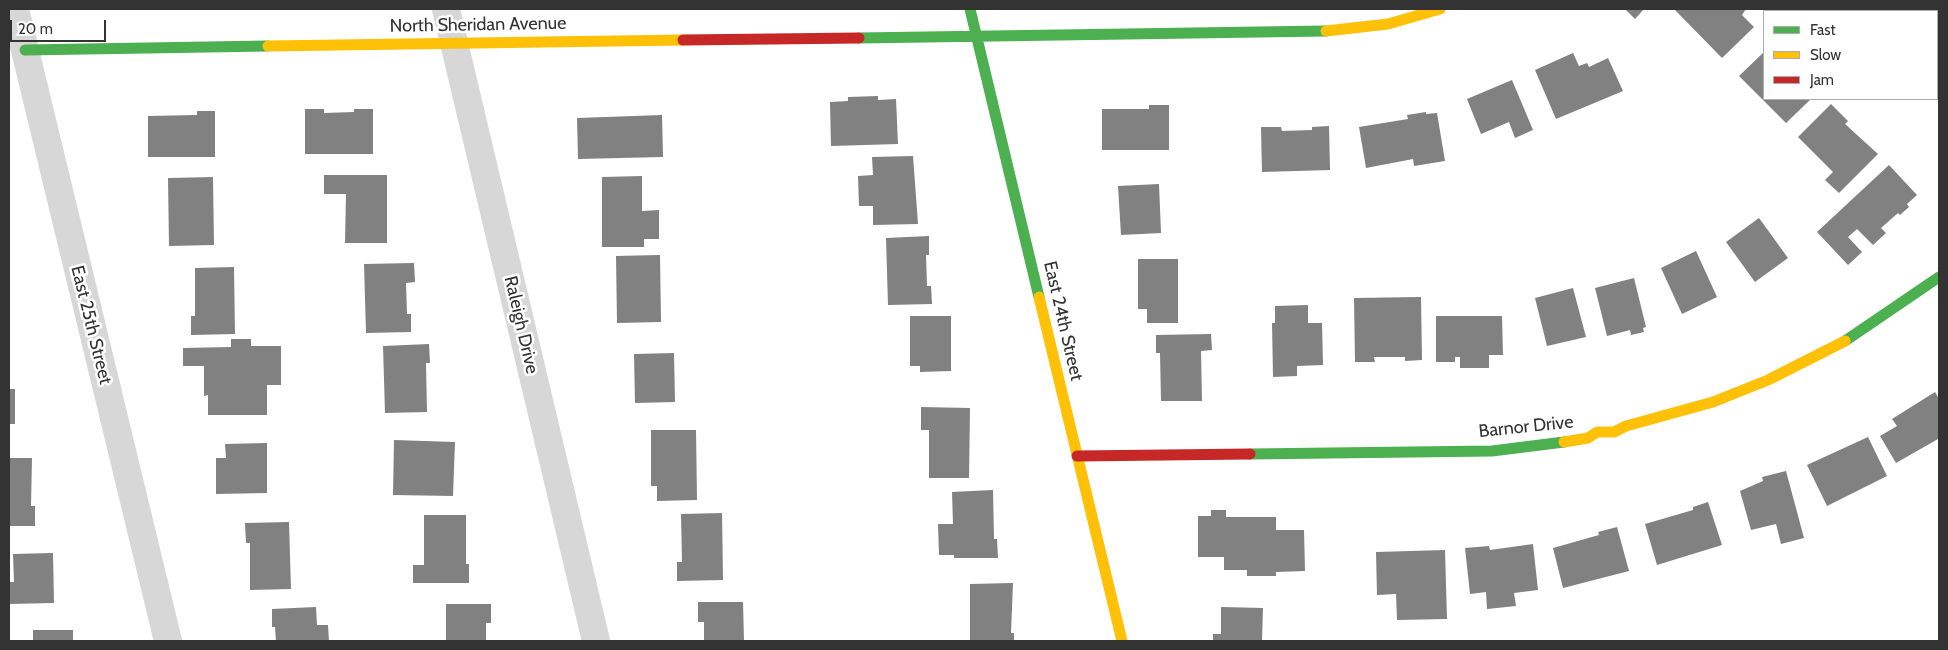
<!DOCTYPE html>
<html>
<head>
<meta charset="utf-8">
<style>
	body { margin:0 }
	#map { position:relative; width:1948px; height:650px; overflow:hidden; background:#fff; font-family:Cabin,sans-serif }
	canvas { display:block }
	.frame { position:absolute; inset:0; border:10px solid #333; pointer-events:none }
	.legend { position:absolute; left:1763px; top:10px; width:175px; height:90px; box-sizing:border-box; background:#fff; border:1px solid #adadad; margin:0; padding:6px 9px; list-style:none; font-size:15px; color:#333 }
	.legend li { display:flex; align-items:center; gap:10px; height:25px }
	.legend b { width:25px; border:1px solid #adadad }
	.scale { position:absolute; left:10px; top:20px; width:96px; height:22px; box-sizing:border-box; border:2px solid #333; border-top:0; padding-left:6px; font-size:15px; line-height:18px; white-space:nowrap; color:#333; -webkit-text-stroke:4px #fff; paint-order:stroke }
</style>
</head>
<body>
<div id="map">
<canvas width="1948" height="650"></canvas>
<div class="frame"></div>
<ul class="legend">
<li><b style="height:6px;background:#4caf50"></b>Fast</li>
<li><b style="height:6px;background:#ffc107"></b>Slow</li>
<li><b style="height:6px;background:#c62828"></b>Jam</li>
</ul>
<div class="scale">20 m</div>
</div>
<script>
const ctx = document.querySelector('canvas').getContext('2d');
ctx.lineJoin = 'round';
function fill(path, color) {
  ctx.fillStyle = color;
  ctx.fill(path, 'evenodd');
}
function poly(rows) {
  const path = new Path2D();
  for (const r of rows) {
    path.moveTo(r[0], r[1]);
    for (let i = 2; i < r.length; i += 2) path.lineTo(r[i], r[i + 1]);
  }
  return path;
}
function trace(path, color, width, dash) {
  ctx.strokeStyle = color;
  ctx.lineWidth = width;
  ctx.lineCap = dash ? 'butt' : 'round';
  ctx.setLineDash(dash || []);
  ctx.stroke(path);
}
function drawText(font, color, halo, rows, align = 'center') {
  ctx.font = font + ' Cabin,sans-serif';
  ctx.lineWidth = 5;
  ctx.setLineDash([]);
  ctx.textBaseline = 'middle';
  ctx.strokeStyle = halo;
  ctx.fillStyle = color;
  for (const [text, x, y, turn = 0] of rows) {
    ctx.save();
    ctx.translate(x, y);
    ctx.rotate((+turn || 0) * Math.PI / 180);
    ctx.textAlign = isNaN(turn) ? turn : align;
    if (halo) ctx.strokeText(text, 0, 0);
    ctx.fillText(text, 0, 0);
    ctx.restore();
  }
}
fill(poly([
	[1625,9,1644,9,1635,19],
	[1677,9,1746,9,1742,15,1754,27,1722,58,1675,10],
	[1764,52,1764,99,1811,99,1786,123,1739,76],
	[1573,53,1579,66,1587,63,1589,67,1608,58,1623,91,1556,119,1535,70],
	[1512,80,1533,130,1515,138,1509,122,1481,134,1467,99],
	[878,96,878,100,896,99,898,144,831,146,830,102,848,101,848,97],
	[1831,104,1848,121,1845,124,1878,154,1839,193,1825,180,1833,172,1798,137],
	[1149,105,1169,105,1169,150,1102,150,1102,109,1149,109],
	[305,109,324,109,324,113,354,112,354,109,373,109,373,154,305,154],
	[197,111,215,111,215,157,148,157,148,116,197,115],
	[1426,112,1426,114,1437,113,1445,161,1414,166,1413,159,1366,168,1359,127,1408,119,1407,115],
	[662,115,663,157,578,159,577,118],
	[1329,126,1330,170,1262,172,1261,127,1281,127,1282,131,1312,130,1312,127],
	[913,156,918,224,873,225,873,206,859,206,858,176,873,175,872,157],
	[1889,165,1917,195,1907,204,1909,207,1900,215,1898,213,1881,228,1886,233,1873,245,1857,229,1848,237,1862,252,1848,265,1817,232],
	[324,175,387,175,387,243,345,243,346,194,324,194],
	[642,176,642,211,659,210,659,239,644,239,644,247,602,247,602,177],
	[213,177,214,245,169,246,168,178],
	[1159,184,1161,233,1121,235,1118,186],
	[1759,218,1788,258,1755,282,1726,242],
	[929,236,929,255,926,255,927,286,931,286,932,304,888,305,886,238],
	[1696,251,1717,297,1682,314,1661,268],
	[660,255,661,322,617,323,616,256],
	[1138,259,1178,259,1178,323,1147,323,1147,309,1138,309],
	[414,263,415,282,406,283,407,314,411,314,411,332,366,333,364,264],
	[234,267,235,334,191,335,191,316,195,316,195,268],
	[1634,278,1646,327,1643,328,1644,332,1631,335,1630,330,1607,336,1595,288],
	[1573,288,1586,337,1547,346,1535,298],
	[1421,297,1422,360,1405,361,1405,357,1374,357,1375,362,1355,362,1354,298],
	[1308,305,1308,323,1322,323,1323,365,1297,366,1297,376,1273,377,1272,323,1275,323,1275,306],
	[910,316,951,316,951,371,920,372,920,366,910,366],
	[1436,316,1502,316,1503,355,1489,355,1489,368,1460,368,1460,357,1455,357,1455,362,1436,362],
	[1211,334,1212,350,1201,351,1202,401,1161,401,1160,353,1156,353,1156,335],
	[231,339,251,339,251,346,281,346,281,385,267,385,267,415,208,415,208,395,204,396,204,366,183,366,183,348,231,347],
	[429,344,430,363,426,363,427,412,385,413,383,346],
	[674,353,675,402,635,403,634,354],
	[9,389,15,389,15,424,9,424],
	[1935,392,1939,399,1939,442,1938,439,1896,463,1880,436,1897,426,1892,419],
	[921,407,970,408,969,478,929,478,929,430,921,430],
	[651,430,696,430,697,500,657,501,657,486,651,486],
	[1868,437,1887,476,1827,506,1807,465],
	[394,440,455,442,453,496,393,495],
	[267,443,267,493,216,494,216,458,226,458,225,444],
	[9,458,32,458,31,506,35,506,35,526,9,526],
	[1786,471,1804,538,1781,544,1776,524,1751,530,1740,491,1763,481,1762,477],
	[993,490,994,539,997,539,998,558,954,558,954,555,939,555,938,524,953,524,952,492],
	[1708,502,1722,545,1657,565,1645,524,1693,510,1693,507],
	[1211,510,1226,510,1226,517,1276,517,1276,530,1304,530,1305,571,1276,572,1276,576,1247,576,1247,570,1224,570,1224,557,1198,557,1198,516,1211,516],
	[722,513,723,580,677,581,677,562,682,562,681,514],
	[424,515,466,515,466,564,469,564,469,583,413,583,413,565,424,565],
	[289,522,291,589,250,590,250,543,246,543,245,523],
	[1617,527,1629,571,1563,588,1553,548,1599,535,1598,532],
	[1533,544,1538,590,1514,593,1516,606,1487,609,1486,592,1470,594,1465,548,1489,546,1490,550],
	[1445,550,1447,619,1397,620,1396,594,1377,595,1376,552],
	[53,553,54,603,9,604,9,582,14,582,13,554],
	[1013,583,1011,633,1014,633,1014,641,970,641,970,584],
	[698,602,743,602,744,641,704,641,704,622,698,622],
	[446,604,491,604,491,623,486,623,486,641,446,641],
	[316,607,317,625,328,625,329,641,276,641,275,627,272,627,272,609],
	[1221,607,1263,608,1262,641,1213,641,1213,634,1221,634],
	[33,630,73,630,73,641,33,641]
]), '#818181');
trace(poly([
	[15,9,168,641],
	[446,9,596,641],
	[1870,9,1872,11],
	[1937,77,1939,79]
]), '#d7d7d7', 28);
trace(poly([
	[970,9,1039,297],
	[859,38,1326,31],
	[25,50,268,46],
	[1845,341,1939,277],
	[1250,454,1492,451,1564,442]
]), '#4caf50', 11);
trace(poly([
	[1326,31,1388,24,1440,9],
	[268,46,683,40],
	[1039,297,1122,641],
	[1564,442,1588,438,1597,432,1614,432,1626,426,1713,402,1768,380,1845,341]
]), '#ffc107', 11);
trace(poly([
	[683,40,859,38],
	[1077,456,1250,454]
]), '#c62828', 11);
drawText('18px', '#333', '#fff', [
	["North Sheridan Avenue",478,25,-1],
	["East 24th Street",1063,321,77],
	["East 25th Street",91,325,76],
	["Raleigh Drive",521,325,77],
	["Barnor Drive",1526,427,-6]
]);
</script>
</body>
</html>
